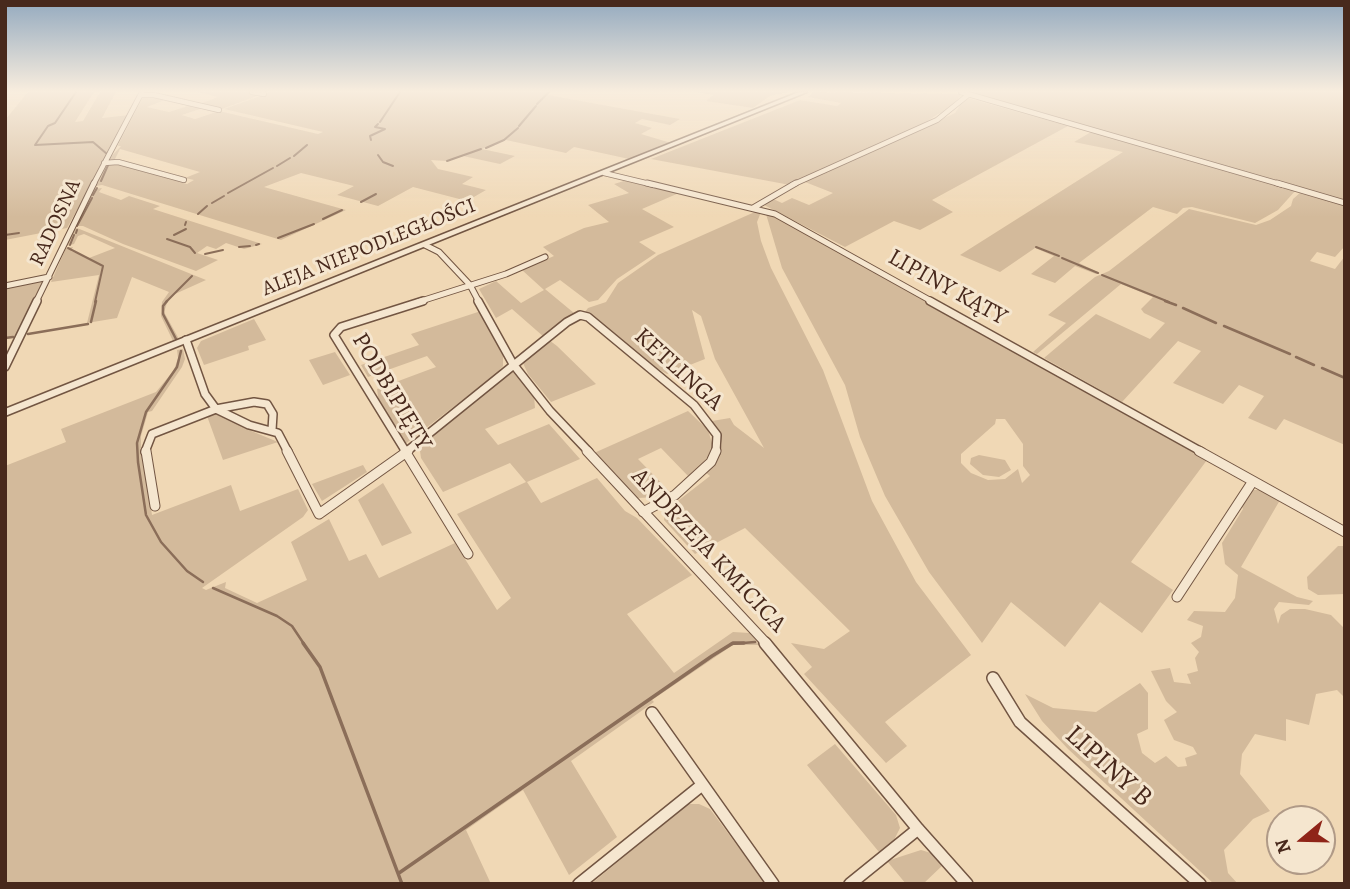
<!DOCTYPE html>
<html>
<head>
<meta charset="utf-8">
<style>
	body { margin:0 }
	#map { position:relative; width:1350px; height:889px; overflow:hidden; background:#f0d8b5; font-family:Alegreya,serif }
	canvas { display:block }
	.frame { position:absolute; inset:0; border:7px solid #48291c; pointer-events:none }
	.north { position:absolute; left:1266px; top:805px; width:70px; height:70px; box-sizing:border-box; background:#f5e6cf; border:2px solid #b09a87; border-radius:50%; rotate:251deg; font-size:19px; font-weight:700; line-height:28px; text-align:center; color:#48291c }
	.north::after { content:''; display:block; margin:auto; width:24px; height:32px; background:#8f2418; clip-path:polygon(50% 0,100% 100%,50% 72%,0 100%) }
</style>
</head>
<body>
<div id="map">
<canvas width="1350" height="889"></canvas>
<div class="frame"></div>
<div class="north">N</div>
</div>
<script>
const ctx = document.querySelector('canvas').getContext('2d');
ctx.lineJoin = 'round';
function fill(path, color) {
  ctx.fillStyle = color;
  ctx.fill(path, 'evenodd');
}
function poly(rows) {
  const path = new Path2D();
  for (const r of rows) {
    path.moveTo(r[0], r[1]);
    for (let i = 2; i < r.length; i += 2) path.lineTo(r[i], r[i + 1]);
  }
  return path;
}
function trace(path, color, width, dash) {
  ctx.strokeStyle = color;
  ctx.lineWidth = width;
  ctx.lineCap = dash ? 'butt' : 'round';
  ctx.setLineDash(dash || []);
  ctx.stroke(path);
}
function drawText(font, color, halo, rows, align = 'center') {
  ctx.font = font + ' Alegreya,serif';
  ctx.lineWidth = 6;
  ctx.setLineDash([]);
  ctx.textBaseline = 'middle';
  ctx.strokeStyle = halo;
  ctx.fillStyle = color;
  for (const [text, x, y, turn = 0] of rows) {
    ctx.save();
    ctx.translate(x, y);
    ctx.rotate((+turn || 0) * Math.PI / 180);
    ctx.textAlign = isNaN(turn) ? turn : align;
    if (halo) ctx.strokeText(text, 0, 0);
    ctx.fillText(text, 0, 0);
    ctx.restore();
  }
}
fill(poly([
	[28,92,94,92,75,122,83,121,100,92,116,92,102,118,129,115,67,228,5,240,5,120],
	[198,92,246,92,260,95,222,109,199,104,218,97],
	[271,92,550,92,548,95,680,119,670,125,642,119,635,123,652,128,641,134,671,143,629,159,574,147,566,153,506,140,482,149,515,156,500,164,463,156,446,161,431,160,438,169,473,177,462,184,486,190,467,201,413,187,378,206,337,195,354,186,301,173,264,187,346,210,281,240,102,185,96,186,105,164,116,164,187,184,194,180,185,178,200,172,120,149,114,161,107,161,121,146,118,146,119,143,143,97,168,99,147,107,169,112,191,105,203,108,182,115,195,119,219,111,318,134,323,132,224,109],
	[698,92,787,92,770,96,753,108,706,101,713,95],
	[813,92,962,94,947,112,938,114,916,129,790,185,651,159,800,100,837,106,841,103,808,97],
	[966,92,1345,92,1345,201],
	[968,98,1068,126,932,200,953,212,920,230,894,221,845,247,764,205,771,198,782,203,792,198,809,205,833,193,805,182,955,113,964,99],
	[1091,132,1094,132,1296,190,1278,210,1255,223,1192,207,1183,208,1177,214,1153,207,1079,263,1100,273,1096,274,1075,266,1055,283,1031,274,1054,256,1035,248,1000,272,960,255,1123,152,1074,142],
	[624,181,679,193,642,209,674,227,639,242,656,253,617,279,598,300,589,302,560,280,545,289,574,313,544,337,512,309,496,318,479,289,496,281,521,303,544,290,522,270,554,256,543,247,584,228,609,222,588,205,629,193,614,184],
	[102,188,99,192,121,200,129,196,160,206,153,209,262,244,244,249,226,243,216,249,207,246,197,253,218,260,196,271,123,244,83,226,76,226,94,189],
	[1302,191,1345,204,1345,246,1335,257,1317,252,1310,261,1335,269,1345,256,1345,445,1284,419,1276,430,1248,418,1264,396,1239,385,1223,404,1173,383,1201,351,1178,341,1122,402,1044,358,1096,314,1150,339,1165,323,1144,313,1141,309,1153,297,1121,284,1037,354,1033,352,1066,323,1048,315,1095,277,1109,271,1189,209,1256,225,1270,220,1291,206,1293,199],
	[757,211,761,212,757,222,761,241,771,268,823,370,872,501,916,582,971,655,885,722,907,746,886,763,804,674,812,667,791,643,824,649,850,631,745,528,695,554,664,520,665,511,710,476,705,472,720,454,722,444,720,434,712,421,730,418,734,425,764,448,715,359,701,316,692,310,705,359,667,374,647,363,585,312,588,308,606,302,618,283,658,255],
	[766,214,779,218,1207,460,1131,562,1173,590,1142,633,1100,602,1065,647,1011,602,982,643,929,572,885,496,860,437,845,385,782,268],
	[996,419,1005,419,1023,444,1023,466,1030,475,1022,483,1018,469,1005,479,988,480,971,473,961,463,961,454,995,424],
	[77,228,206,280,175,294,167,303,164,312,179,339,173,341,161,316,162,302,169,292,132,277,117,318,87,323,99,275,51,282,66,248,73,247,71,251,89,258,115,248,84,234,78,236,74,244,66,246,73,230],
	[38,281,43,283,19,331,14,337,5,339,5,288],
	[481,311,503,356,503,366,496,374,404,445,379,403,377,389,436,367,427,356,368,377,361,365,419,345,411,334],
	[254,319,266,340,248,346,249,350,204,365,197,348,201,341],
	[549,340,557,346,596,384,551,402,528,374,523,363],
	[183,349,185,359,182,367,152,411,148,412,141,436,141,449,152,515,231,485,240,511,298,489,308,510,303,517,202,588,206,590,226,582,225,588,257,603,307,580,291,542,329,519,349,561,366,554,379,578,455,543,497,610,511,598,457,514,526,482,510,463,443,492,421,458,420,451,423,440,513,372,520,377,534,396,535,408,485,429,498,445,549,424,580,459,527,482,541,503,597,478,625,511,637,518,692,575,627,614,674,673,733,632,750,633,760,645,733,645,652,700,654,702,571,761,617,837,569,875,523,790,466,830,491,884,5,884,5,466,66,442,61,429,156,392,174,370,178,358,177,350],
	[335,352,350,375,323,385,309,360],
	[688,411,708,430,712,443,711,454,688,476,661,448,638,459,669,491,660,497,637,498,594,453],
	[217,413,244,428,278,442,223,460,207,416],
	[979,455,1005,460,1011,470,999,477,983,475,970,464,971,458],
	[363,465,367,472,322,501,312,484],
	[383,483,412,533,382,546,358,500],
	[1253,490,1261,490,1280,500,1241,567,1297,597,1313,601,1309,605,1279,602,1274,609,1278,624,1281,615,1290,609,1305,609,1331,615,1345,629,1345,698,1337,690,1316,694,1309,725,1286,719,1286,741,1255,734,1242,754,1240,774,1270,811,1253,819,1224,850,1228,873,1238,884,1214,884,1068,749,1042,721,1025,694,1053,708,1096,712,1140,683,1148,693,1148,729,1137,734,1142,753,1155,763,1166,756,1178,767,1187,766,1185,758,1197,754,1193,747,1174,740,1164,720,1177,712,1166,701,1151,671,1170,668,1174,682,1191,684,1187,674,1198,671,1195,658,1199,652,1191,643,1201,637,1203,626,1187,620,1194,611,1225,612,1235,598,1238,575,1225,564,1222,543,1243,509,1241,504],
	[1338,546,1345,546,1345,594,1318,595,1308,589,1307,577],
	[835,744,896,815,900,828,894,840,879,852,807,765],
	[688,804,699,804,710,809,766,884,591,884],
	[921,850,931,853,944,864,923,884,906,884,887,861]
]), '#d3ba9b');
trace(poly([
	[76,92,55,123,48,126,35,145,93,142,107,154],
	[537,104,549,92],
	[380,122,400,92],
	[519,126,536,106],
	[371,140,370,136,385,129,375,127,378,124],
	[486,148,504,140,518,128],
	[378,155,383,162,393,166],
	[294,156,307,145],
	[447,161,481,149],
	[277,166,290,158],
	[101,181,109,163],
	[228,193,273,168],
	[93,195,97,188],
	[361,202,376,194],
	[212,203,224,196],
	[198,214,207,206],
	[323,219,342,210],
	[185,225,186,222],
	[77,226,92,198],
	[76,233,77,230],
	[5,235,19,233],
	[174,235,186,229],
	[278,238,314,224],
	[167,239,190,247,195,253],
	[70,245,74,235],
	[256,245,259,244],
	[239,247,250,246],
	[1036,247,1059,256],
	[68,248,103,266,95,302],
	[205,254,223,250],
	[1062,258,1098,273],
	[1102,275,1169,302],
	[166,302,192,276]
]), '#8b6e59', 2);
trace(poly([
	[167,301,163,306,163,314,176,339],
	[1165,301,1176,305],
	[1183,308,1216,323],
	[91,322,96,301],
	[1224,326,1290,354],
	[28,334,88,324],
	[5,338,13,337],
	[181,351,177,367,146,412,137,443,138,462,146,515,161,542,187,571,203,582],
	[1296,357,1314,365],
	[1322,368,1345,378],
	[213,588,277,616,292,626,304,644],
	[731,644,755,642]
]), '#8b6e59', 2.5);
trace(poly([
	[303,643,320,667,402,884],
	[399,873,712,656,733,643,744,643]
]), '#8b6e59', 3.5);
const minorFar4 = poly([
	[252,92,264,94],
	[961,92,1283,185],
	[141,95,154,95,219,110],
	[104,163,118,162,184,180],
	[604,173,654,185],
	[93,185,142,92],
	[792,185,937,120,968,95]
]);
const minorFar3 = poly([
	[647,183,775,214,933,302],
	[1277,183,1345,203],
	[753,208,796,183],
	[425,245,439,252,470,285,479,302],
	[5,286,49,277],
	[36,302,94,183],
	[418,302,506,274,545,257]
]);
const minorFar2 = poly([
	[478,301,513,364,550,411,589,452],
	[930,301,1202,452],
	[186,340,205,394,216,409,249,425,278,433,288,452],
	[5,367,37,301],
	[145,452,152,434,216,409,254,402,267,404,273,414,272,430],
	[406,452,567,322,580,315,588,317,694,405,717,435,716,452],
	[406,452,334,335,341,327,423,301]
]);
const minorFar1 = poly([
	[146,451,155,506],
	[287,451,319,514,408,451],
	[405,451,468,554],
	[587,451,767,644],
	[1199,451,1345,532],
	[643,512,675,495,711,462,716,451],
	[1177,597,1253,481]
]);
const minor = poly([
	[765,643,918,829,967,884],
	[993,678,1020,722,1200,884],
	[652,713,773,884],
	[579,884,702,785],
	[850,884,918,829]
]);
const tertiary = poly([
	[799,92,807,92,5,416,5,409,799,92]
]);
trace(minorFar4, '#725542', 6);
trace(minorFar3, '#725542', 7);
trace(minorFar2, '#725542', 10);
trace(minorFar1, '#725542', 11);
trace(minor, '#725542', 14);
trace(tertiary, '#725542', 3);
trace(minorFar4, '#f5e6cf', 4.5);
trace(minorFar3, '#f5e6cf', 5);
trace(minorFar2, '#f5e6cf', 7);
trace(minorFar1, '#f5e6cf', 9);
trace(minor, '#f5e6cf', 11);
fill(tertiary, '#f5e6cf');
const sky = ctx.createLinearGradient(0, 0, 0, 217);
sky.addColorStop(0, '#94aabf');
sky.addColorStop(0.42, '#f8edde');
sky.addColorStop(1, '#f8edde00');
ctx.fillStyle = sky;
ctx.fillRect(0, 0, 1350, 217);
drawText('21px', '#48291c', '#f5e6cf', [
	["RADOSNA",56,223,-65],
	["ALEJA NIEPODLEGŁOŚCI",369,248,-22]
]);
drawText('24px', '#48291c', '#f5e6cf', [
	["LIPINY KĄTY",947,288,29],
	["KETLINGA",678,370,42],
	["PODBIPIĘTY",391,392,59],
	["ANDRZEJA KMICICA",708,551,47]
]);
drawText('28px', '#48291c', '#f5e6cf', [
	["LIPINY B",1108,767,42]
]);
</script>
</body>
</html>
